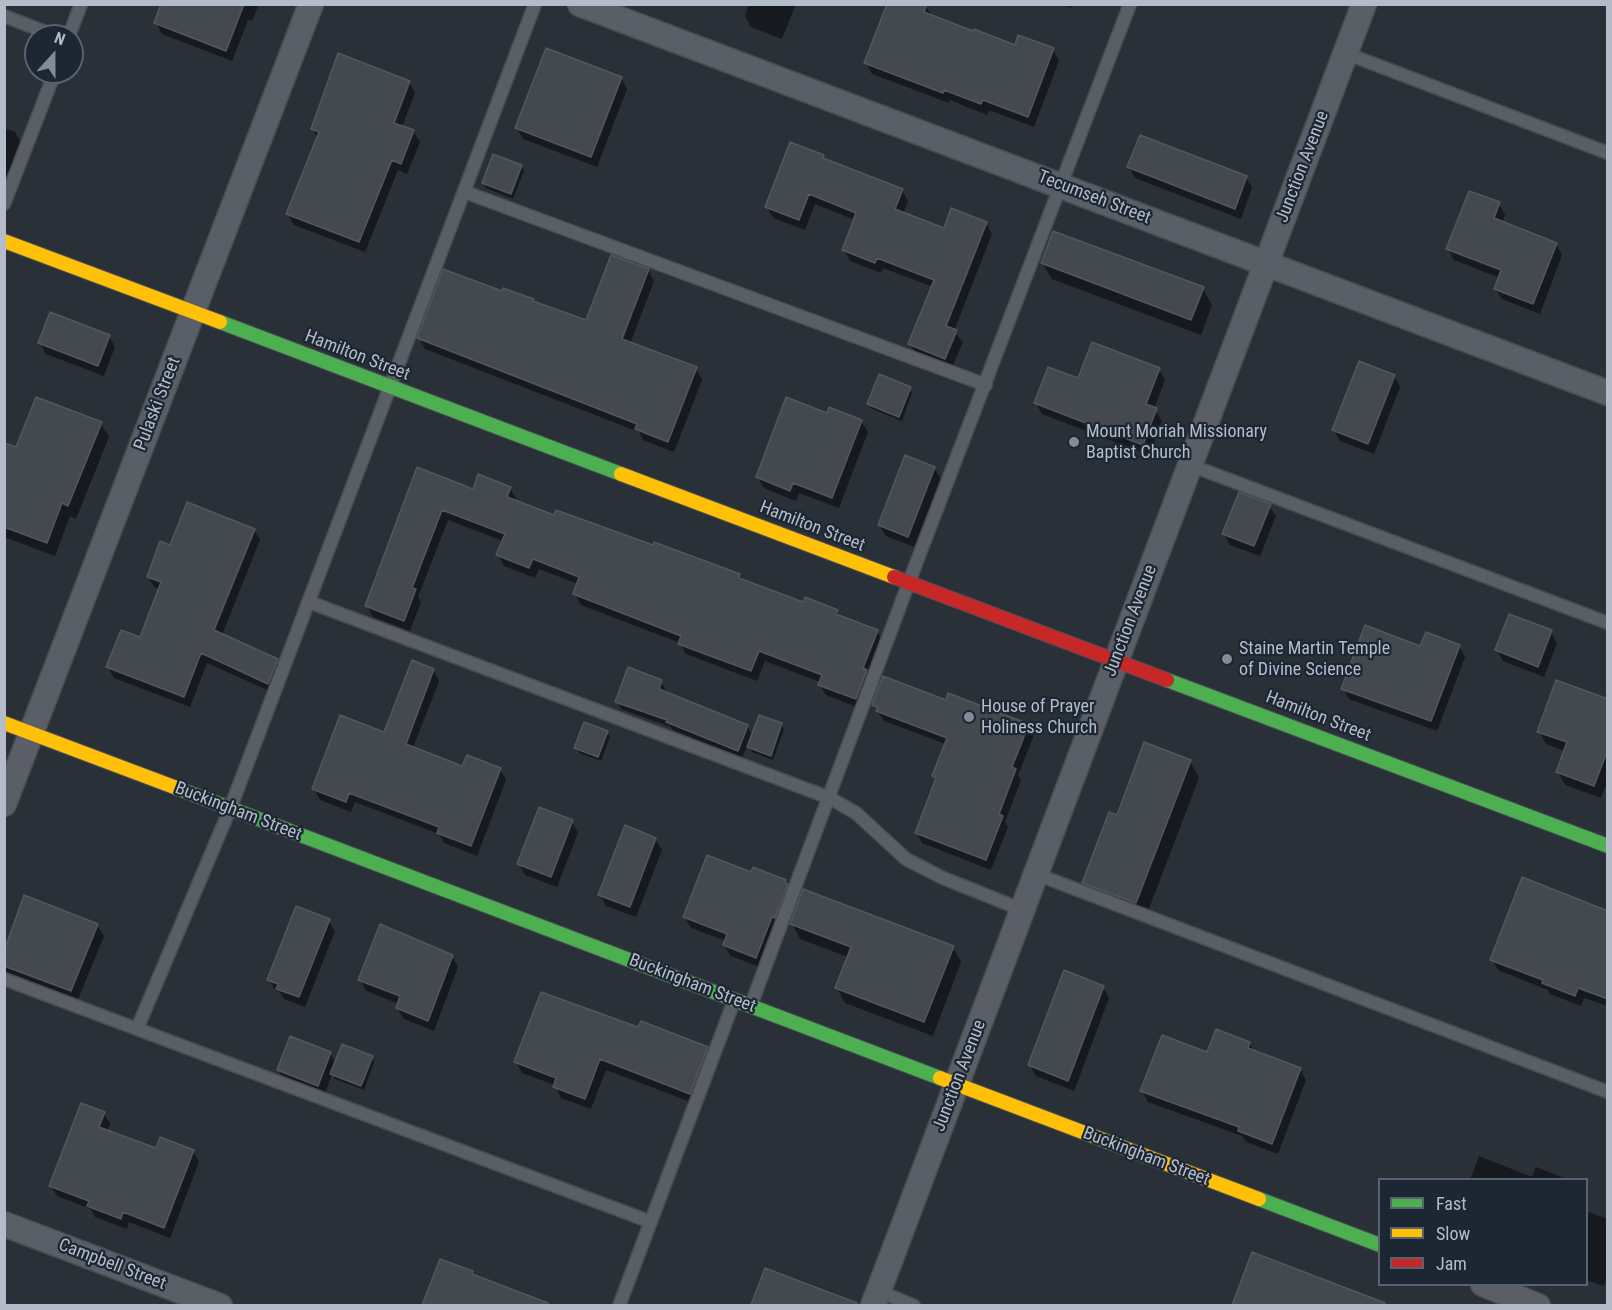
<!DOCTYPE html>
<html>
<head>
<meta charset="utf-8">
<style>
	body { margin:0 }
	#map { position:relative; width:1612px; height:1310px; overflow:hidden; background:#2a3038; font-family:"Roboto Condensed",sans-serif }
	canvas { display:block }
	.frame { position:absolute; inset:0; border:6px solid #b4bcc9; pointer-events:none }
	.legend { position:absolute; left:1378px; top:1178px; width:210px; height:108px; box-sizing:border-box; background:#1d2633; border:2px solid #59626f; margin:0; padding:8px 10px; list-style:none; font-size:18px; color:#b4bcc9 }
	.legend li { display:flex; align-items:center; gap:12px; height:30px }
	.legend b { width:30px; border:2px solid #59626f }
	.north { position:absolute; left:24px; top:24px; width:60px; height:60px; box-sizing:border-box; background:#1d2633; border:2px solid #59626f; border-radius:50%; rotate:21deg; font-size:16px; font-weight:700; line-height:24px; text-align:center; color:#b4bcc9 }
	.north::after { content:''; display:block; margin:auto; width:21px; height:27px; background:#848b96; clip-path:polygon(50% 0,100% 100%,50% 72%,0 100%) }
</style>
</head>
<body>
<div id="map">
<canvas width="1612" height="1310"></canvas>
<div class="frame"></div>
<ul class="legend">
<li><b style="height:8px;background:#4caf50"></b>Fast</li>
<li><b style="height:8px;background:#ffc107"></b>Slow</li>
<li><b style="height:8px;background:#c62828"></b>Jam</li>
</ul>
<div class="north">N</div>
</div>
<script>
const ctx = document.querySelector('canvas').getContext('2d');
ctx.lineJoin = 'round';
function fill(path, color) {
  ctx.fillStyle = color;
  ctx.fill(path, 'evenodd');
}
function poly(rows) {
  const path = new Path2D();
  for (const r of rows) {
    path.moveTo(r[0], r[1]);
    for (let i = 2; i < r.length; i += 2) path.lineTo(r[i], r[i + 1]);
  }
  return path;
}
function trace(path, color, width, dash) {
  ctx.strokeStyle = color;
  ctx.lineWidth = width;
  ctx.lineCap = dash ? 'butt' : 'round';
  ctx.setLineDash(dash || []);
  ctx.stroke(path);
}
function drawText(font, color, halo, rows, align = 'center') {
  ctx.font = font + ' "Roboto Condensed",sans-serif';
  ctx.lineWidth = 4.5;
  ctx.setLineDash([]);
  ctx.textBaseline = 'middle';
  ctx.strokeStyle = halo;
  ctx.fillStyle = color;
  for (const [text, x, y, turn = 0] of rows) {
    ctx.save();
    ctx.translate(x, y);
    ctx.rotate((+turn || 0) * Math.PI / 180);
    ctx.textAlign = isNaN(turn) ? turn : align;
    if (halo) ctx.strokeText(text, 0, 0);
    ctx.fillText(text, 0, 0);
    ctx.restore();
  }
}
fill(poly([
	[163,4,259,4,252,21,248,20,232,61,162,34,156,23],
	[749,4,796,4,782,39,751,27,745,16],
	[1061,4,1073,4,1071,8],
	[926,6,932,17,1015,47,1053,50,1059,61,1034,127,989,110,987,115,950,100,949,103,872,74,866,63],
	[621,78,627,89,597,167,523,139,517,128],
	[409,82,415,93,402,127,413,131,420,142,407,174,398,170,365,252,294,225,288,214,318,139,313,129],
	[4,128,15,132,21,143,4,186],
	[823,156,825,161,902,190,908,201,903,214,944,230,986,223,992,234,954,331,963,342,951,369,916,354,910,343,933,287,883,268,881,273,850,261,844,250,855,220,815,204,805,230,773,218,767,207],
	[521,166,524,171,513,199,486,188,483,183],
	[1129,167,1246,177,1252,188,1241,219,1135,178],
	[1499,204,1505,215,1502,223,1556,244,1562,255,1540,314,1502,299,1495,289,1500,278,1454,260,1448,249],
	[1042,263,1203,289,1212,305,1201,335,1052,279],
	[648,270,654,281,630,344,696,369,702,380,674,452,643,440,639,432,425,349,419,338,587,322],
	[109,336,115,347,104,376,46,354,40,343],
	[1159,369,1165,380,1154,409,1162,421,1149,455,1042,414,1036,403,1079,380],
	[1394,376,1400,387,1374,454,1340,441,1334,430],
	[909,388,912,393,902,421,872,409,869,404],
	[828,415,861,421,868,432,839,508,799,493,796,501,764,488,757,477],
	[101,424,109,437,76,519,70,516,55,556,4,537,4,500,17,449],
	[934,468,941,479,914,547,886,536,879,525],
	[418,469,474,491,510,488,516,499,515,501,555,517,739,575,743,581,803,604,837,611,840,617,877,631,883,642,862,709,826,695,819,684,820,682,765,661,757,681,686,654,680,643,581,605,575,594,578,584,539,569,535,578,504,566,498,555,503,541,448,520,418,597,421,602,410,631,373,617,367,606],
	[1269,506,1276,516,1260,556,1230,545,1224,534],
	[254,530,260,540,222,635,277,660,283,671,274,693,207,663,190,707,114,678,108,667,141,639,160,589,154,587,148,577,171,547],
	[1551,632,1557,643,1544,677,1503,661,1497,650],
	[1459,646,1465,657,1437,731,1349,699,1343,688,1421,648],
	[433,670,439,681,413,748,463,767,500,769,506,780,477,856,444,843,439,834,355,802,351,812,320,800,314,789,385,734],
	[661,682,665,689,664,693,747,726,753,736,781,724,784,729,773,760,752,752,748,744,742,758,673,730,671,727,621,709,617,701],
	[1608,700,1608,788,1605,787,1601,798,1565,785,1558,772,1565,751,1546,744,1539,731],
	[873,705,1028,725,1034,735,1018,775,1021,780,1005,822,1008,827,991,870,922,843,917,833,937,781,934,776,946,744,884,721],
	[607,732,610,737,601,761,579,753,576,748],
	[1190,761,1199,778,1145,919,1094,899,1084,882,1117,816],
	[572,822,578,833,557,887,525,875,519,864],
	[655,839,662,850,636,917,606,906,600,895],
	[752,874,785,881,792,892,762,968,731,956,724,945,726,941,691,928,685,917],
	[1608,912,1608,1006,1584,998,1581,1006,1550,994,1548,990,1498,970,1492,959],
	[328,920,335,931,305,1007,284,999,280,992,275,990,269,979],
	[792,924,953,947,961,962,933,1036,845,1003,837,988,848,957,800,939],
	[97,925,104,936,77,1002,7,975,4,970,4,954],
	[452,956,458,967,434,1031,404,1019,397,1008,399,1004,366,991,360,980],
	[1103,987,1109,998,1074,1091,1036,1076,1030,1065],
	[639,1029,707,1048,713,1059,696,1104,606,1070,591,1109,561,1098,555,1085,522,1073,516,1062],
	[1249,1043,1254,1052,1300,1069,1306,1080,1278,1154,1246,1142,1242,1136,1148,1102,1142,1091,1207,1054],
	[330,1053,336,1063,372,1057,374,1062,364,1090,335,1079,332,1074,324,1096,285,1081,278,1070],
	[104,1113,110,1124,107,1131,157,1150,193,1151,199,1162,170,1238,129,1222,127,1229,95,1217,91,1209,57,1196,51,1186],
	[1479,1156,1532,1177,1536,1167,1569,1180,1470,1180],
	[1586,1211,1608,1219,1608,1282,1606,1281,1604,1286,1586,1280],
	[1253,1254,1347,1299,1344,1306,1233,1306],
	[441,1260,472,1272,474,1277,515,1301,513,1306,424,1306],
	[766,1270,821,1300,819,1306,752,1306]
]), '#0007');
const building = poly([
	[161,4,244,4,226,51,154,23,161,4],
	[887,4,927,4,924,12,973,31,974,29,1015,45,1018,35,1054,48,1028,117,983,100,981,104,944,90,943,93,864,63,887,4],
	[546,48,622,77,591,157,515,128,546,48],
	[338,53,410,81,394,123,414,130,401,164,392,160,359,242,286,214,319,132,311,129,338,53],
	[1140,135,1247,176,1235,209,1127,167,1140,135],
	[790,142,824,155,823,158,903,189,895,209,944,228,951,208,987,222,946,326,957,330,945,359,908,344,934,280,877,258,875,263,842,250,856,213,809,194,799,220,765,207,790,142],
	[493,154,522,165,511,194,482,183,493,154],
	[1469,191,1500,202,1494,218,1557,243,1533,304,1494,289,1501,270,1446,249,1469,191],
	[1053,231,1204,287,1191,320,1041,263,1053,231],
	[611,255,649,269,622,339,697,367,668,442,635,429,637,424,417,338,443,269,502,291,503,288,534,299,533,301,586,320,611,255],
	[50,312,110,335,98,366,38,343,50,312],
	[1092,342,1160,368,1146,404,1157,408,1143,445,1034,403,1048,367,1078,378,1092,342],
	[1359,361,1395,375,1368,444,1332,430,1359,361],
	[879,374,911,387,899,417,867,404,879,374],
	[36,397,102,422,68,506,62,503,47,543,4,527,4,443,16,447,36,397],
	[786,397,827,413,829,407,862,420,832,498,793,483,790,491,756,477,786,397],
	[905,455,935,467,908,537,878,525,905,455],
	[417,467,473,489,478,474,511,487,507,497,554,515,556,510,653,545,654,542,740,574,739,578,803,602,805,597,838,610,836,614,878,630,863,668,867,670,856,699,818,685,822,675,759,651,751,671,678,644,681,636,573,594,579,577,533,559,529,568,496,555,505,534,442,510,412,588,416,589,404,621,365,606,417,467],
	[1239,492,1271,504,1254,546,1222,534,1239,492],
	[187,502,255,529,214,630,278,659,268,684,201,653,184,697,106,667,121,630,140,637,161,582,147,577,160,541,170,545,187,502],
	[1509,614,1552,630,1538,667,1495,650,1509,614],
	[1365,625,1420,646,1426,632,1460,645,1431,721,1341,689,1365,625],
	[412,660,434,669,406,744,462,766,467,755,501,768,471,846,437,833,439,827,349,793,346,802,312,789,340,715,384,732,412,660],
	[628,667,662,680,659,689,748,725,738,751,666,722,667,720,615,702,628,667],
	[883,676,946,700,948,693,1029,724,1012,767,1016,769,999,814,1003,816,986,860,915,833,936,778,932,776,947,738,876,711,878,708,872,705,883,676],
	[1556,680,1608,699,1608,749,1594,786,1556,772,1567,742,1537,732,1556,680],
	[759,715,782,723,771,756,747,747,759,715],
	[584,722,608,731,598,757,574,748,584,722],
	[1144,742,1191,760,1136,903,1082,883,1109,812,1117,815,1144,742],
	[539,807,573,820,551,877,517,864,539,807],
	[625,825,656,838,630,907,598,895,625,825],
	[707,855,751,872,753,867,786,880,785,883,788,884,775,918,772,917,756,958,723,945,727,934,683,917,707,855],
	[1522,877,1608,911,1608,999,1578,988,1575,996,1542,983,1543,980,1490,960,1522,877],
	[803,889,954,946,924,1022,835,988,851,947,790,924,803,889],
	[24,895,98,924,71,991,4,966,4,951,24,895],
	[296,906,330,919,299,997,276,989,278,984,267,980,296,906],
	[380,924,453,955,428,1021,396,1008,400,996,358,980,380,924],
	[1064,970,1104,986,1068,1081,1028,1065,1064,970],
	[541,992,638,1027,641,1021,708,1047,690,1094,600,1059,585,1099,553,1087,556,1078,514,1062,541,992],
	[1216,1029,1250,1042,1248,1048,1301,1068,1272,1144,1238,1131,1239,1127,1140,1091,1162,1035,1207,1052,1216,1029],
	[290,1036,331,1052,318,1086,277,1070,290,1036],
	[342,1044,373,1056,361,1086,330,1074,342,1044],
	[81,1103,105,1112,99,1127,156,1148,160,1137,194,1150,164,1228,123,1212,121,1219,87,1206,89,1201,49,1186,81,1103],
	[1252,1252,1385,1303,1384,1305,1232,1305,1252,1252],
	[440,1259,473,1271,472,1274,548,1303,548,1305,422,1305,440,1259],
	[765,1268,857,1303,857,1305,751,1305,765,1268]
]);
fill(building, '#444950');
trace(building, '#52575f', 1.5);
const lane = poly([
	[4,16,56,36],
	[69,36,81,4],
	[1345,53,1608,153],
	[465,192,986,385],
	[4,204,55,72],
	[1190,465,1608,623],
	[309,602,830,798,856,813,906,859,943,878,1023,910],
	[1036,874,1608,1092],
	[4,979,651,1222],
	[751,1005,909,582,1130,4],
	[137,1029,230,809,535,4],
	[879,1291,914,1306],
	[619,1306,734,1001]
]);
const street = poly([
	[580,4,1608,393],
	[4,804,311,4],
	[4,1224,220,1306],
	[1483,1284,1538,1306],
	[873,1306,1364,4]
]);
const fast = poly([
	[220,322,621,474],
	[1167,680,1608,846],
	[182,790,940,1078],
	[1259,1199,1380,1245]
]);
const slow = poly([
	[4,241,220,322],
	[621,474,894,577],
	[4,723,182,790],
	[940,1078,1259,1199]
]);
const jam = poly([
	[894,577,1167,680]
]);
trace(lane, '#484c53', 15);
trace(street, '#484c53', 27);
trace(fast, '#484c53', 16);
trace(slow, '#484c53', 16);
trace(jam, '#484c53', 16);
trace(lane, '#5a5e66', 12);
trace(street, '#5a5e66', 24);
trace(fast, '#4caf50', 14);
trace(slow, '#ffc107', 14);
trace(jam, '#c62828', 14);
for (const [x, y, r, color] of [
	[1074,442,6,"#848b96"],
	[1227,659,6,"#848b96"],
	[969,717,6,"#848b96"]
]) {
  const dot = new Path2D();
  dot.arc(x, y, r, 0, 2 * Math.PI);
  ctx.fillStyle = color;
  ctx.fill(dot);
  trace(dot, '#1d2633', 2);
}
drawText('18px', '#b4bcc9', '#1d2633', [
	["Junction Avenue",1303,167,-69],
	["Tecumseh Street",1094,198,21],
	["Hamilton Street",357,356,21],
	["Pulaski Street",158,404,-69],
	["Hamilton Street",812,527,21],
	["Junction Avenue",1131,621,-69],
	["Hamilton Street",1318,717,21],
	["Buckingham Street",238,812,21],
	["Buckingham Street",692,984,21],
	["Junction Avenue",960,1076,-69],
	["Buckingham Street",1146,1157,21],
	["Campbell Street",112,1265,21]
]);
drawText('18px', '#b4bcc9', '#1d2633', [
	["Mount Moriah Missionary",1086,432],
	["Baptist Church",1086,453],
	["Staine Martin Temple",1239,649],
	["of Divine Science",1239,670],
	["House of Prayer",981,707],
	["Holiness Church",981,728]
], 'left');
</script>
</body>
</html>
